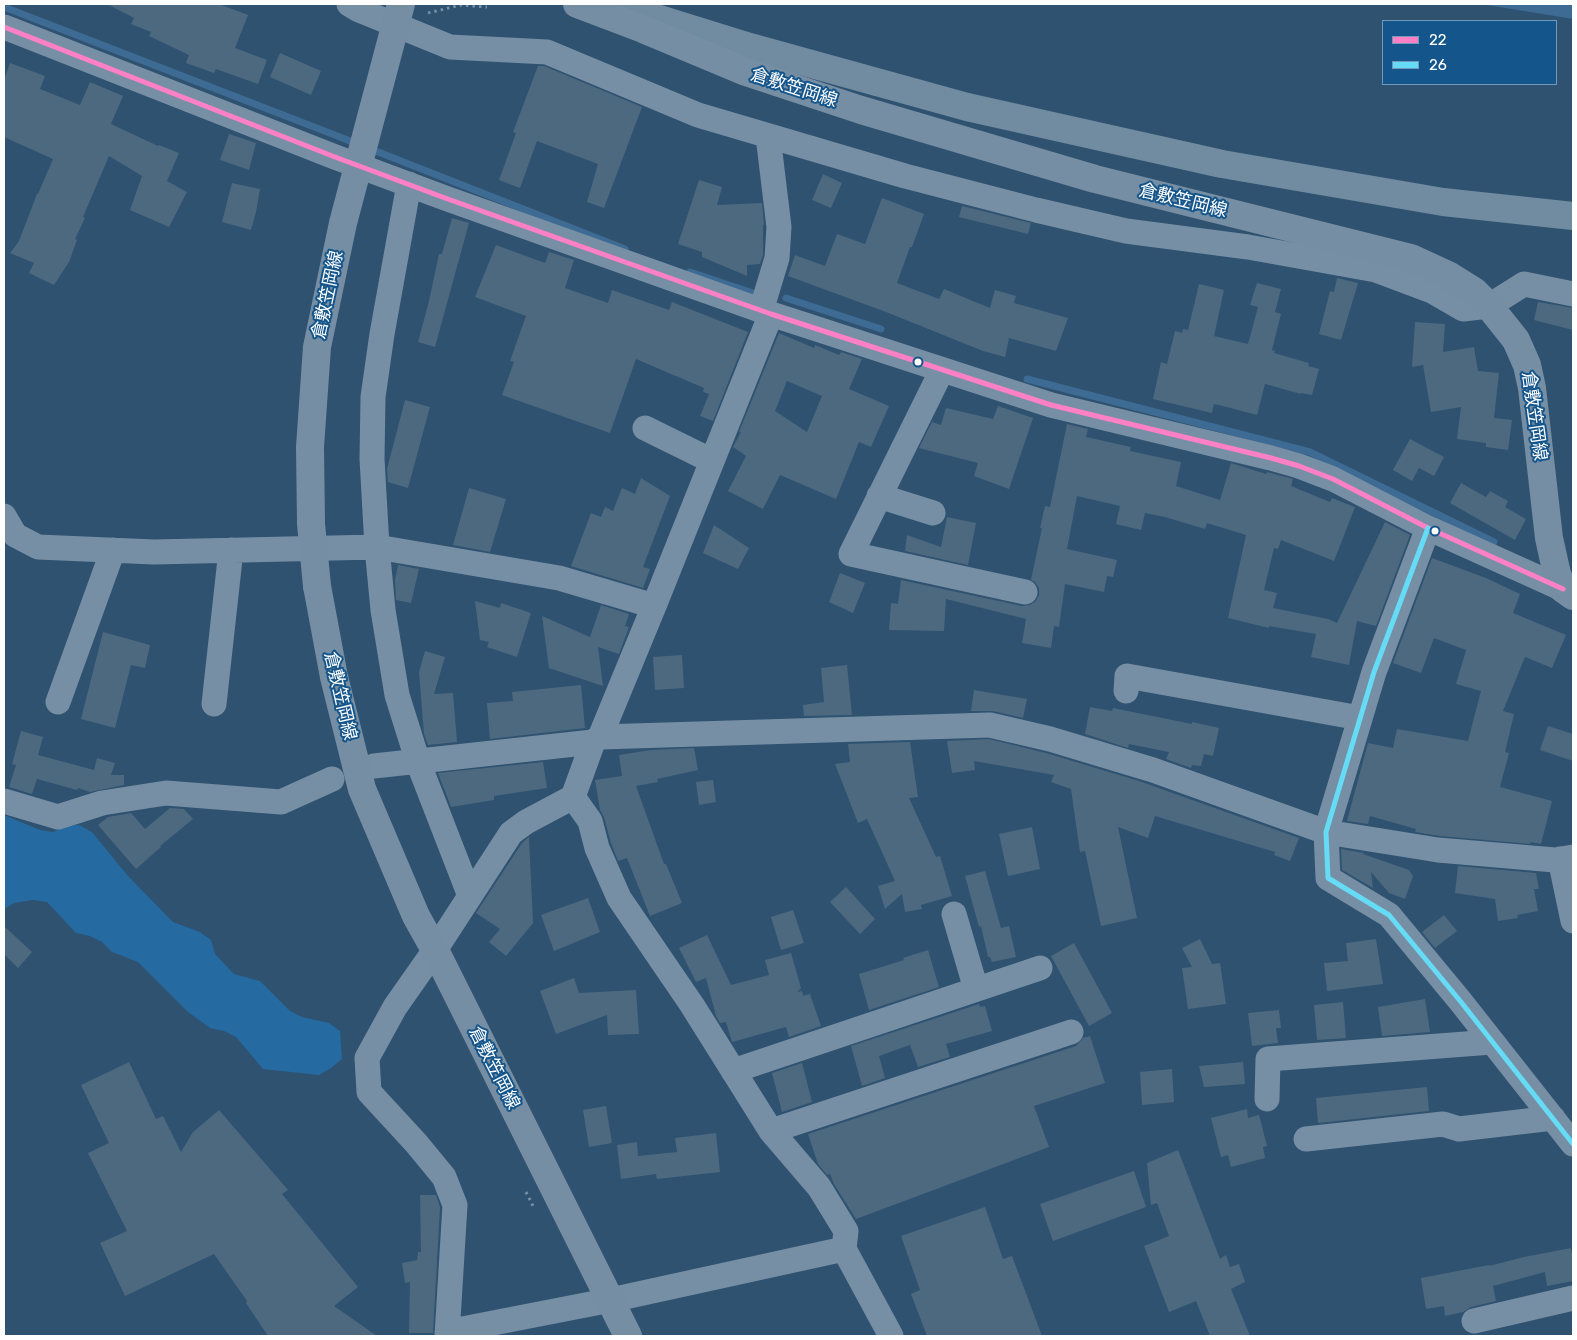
<!DOCTYPE html>
<html>
<head>
<meta charset="utf-8">
<style>
	body { margin:0 }
	#map { position:relative; width:1577px; height:1340px; overflow:hidden; background:#2f5270; font-family:Rubik,sans-serif }
	canvas { display:block }
	.frame { position:absolute; inset:0; border:5px solid #fff; pointer-events:none }
	.legend { position:absolute; left:1382px; top:20px; width:175px; height:65px; box-sizing:border-box; background:#14558b; border:1px solid #7299b9; margin:0; padding:6px 9px; list-style:none; font-size:15px; color:#fff }
	.legend li { display:flex; align-items:center; gap:10px; height:25px }
	.legend b { width:25px; border:1px solid #7299b9 }
</style>
</head>
<body>
<div id="map">
<canvas width="1577" height="1340"></canvas>
<div class="frame"></div>
<ul class="legend">
<li><b style="height:6px;background:#ff80c5"></b>22</li>
<li><b style="height:6px;background:#66dbf5"></b>26</li>
</ul>
</div>
<script>
const ctx = document.querySelector('canvas').getContext('2d');
ctx.lineJoin = 'round';
function fill(path, color) {
  ctx.fillStyle = color;
  ctx.fill(path, 'evenodd');
}
function poly(rows) {
  const path = new Path2D();
  for (const r of rows) {
    path.moveTo(r[0], r[1]);
    for (let i = 2; i < r.length; i += 2) path.lineTo(r[i], r[i + 1]);
  }
  return path;
}
function trace(path, color, width, dash) {
  ctx.strokeStyle = color;
  ctx.lineWidth = width;
  ctx.lineCap = dash ? 'butt' : 'round';
  ctx.setLineDash(dash || []);
  ctx.stroke(path);
}
function drawText(font, color, halo, rows, align = 'center') {
  ctx.font = font + ' Rubik,"Noto Sans JP",sans-serif';
  ctx.lineWidth = 4;
  ctx.setLineDash([]);
  ctx.textBaseline = 'middle';
  ctx.strokeStyle = halo;
  ctx.fillStyle = color;
  for (const [text, x, y, turn = 0] of rows) {
    ctx.save();
    ctx.translate(x, y);
    ctx.rotate((+turn || 0) * Math.PI / 180);
    ctx.textAlign = isNaN(turn) ? turn : align;
    if (halo) ctx.strokeText(text, 0, 0);
    ctx.fillText(text, 0, 0);
    ctx.restore();
  }
}
fill(poly([
	[4,815,40,830,53,832,66,826,79,825,92,832,128,876,173,922,200,932,211,940,215,954,234,974,260,981,290,1011,302,1017,329,1023,340,1031,342,1059,331,1068,319,1075,263,1069,236,1037,224,1031,210,1028,188,1012,138,962,112,952,102,942,90,936,76,933,47,902,33,900,14,903,4,909]
]), '#256aa0');
fill(poly([
	[1481,4,1573,4,1573,19]
]), '#3e6b93');
trace(poly([
	[4,7,358,144],
	[368,148,625,249],
	[690,272,756,294],
	[786,298,881,329],
	[1027,379,1310,452,1494,542]
]), '#3e6b93', 7);
fill(poly([
	[107,4,219,4,248,15,235,48,267,60,258,84,216,69,214,73,186,63,189,55,149,36,151,32,131,24,134,18],
	[280,53,321,71,311,95,270,77],
	[10,63,45,76,40,89,80,105,90,82,123,96,111,124,158,146,159,145,179,153,167,181,187,192,169,227,130,210,142,176,109,156,83,217,85,218,75,239,77,240,69,262,54,285,29,273,34,263,10,253,19,241,37,194,38,194,53,159,4,137,4,80],
	[538,66,544,66,642,107,604,208,587,202,598,164,537,141,520,188,499,180,516,133,513,132],
	[229,134,256,143,249,170,220,160],
	[823,174,842,183,831,208,812,200],
	[699,180,722,187,717,205,762,203,764,225,763,225,763,255,760,264,747,265,747,276,702,257,702,252,678,244],
	[232,183,260,189,256,212,251,230,222,222],
	[882,198,924,214,912,247,910,247,897,283,939,299,944,289,990,308,995,290,1016,296,1014,303,1068,318,1056,351,1009,338,1005,357,983,351,886,312,788,276,795,255,825,266,837,234,865,244],
	[962,206,1031,223,1028,234,959,217],
	[452,218,469,223,435,347,418,342,429,301,439,254,442,254],
	[496,245,545,263,549,252,574,260,565,288,608,303,612,290,669,310,672,302,748,332,713,421,700,416,709,394,703,392,704,388,636,359,610,433,502,395,514,362,510,361,526,316,475,297],
	[1337,278,1358,283,1341,340,1319,334,1330,291,1334,292],
	[1257,283,1281,289,1275,312,1281,314,1272,350,1275,351,1274,353,1309,363,1308,366,1319,369,1312,395,1301,393,1301,394,1265,384,1257,415,1219,405,1214,404,1212,413,1153,399,1161,362,1167,364,1175,331,1182,333,1183,329,1188,330,1199,284,1224,290,1214,336,1248,344,1258,307,1250,305],
	[1538,302,1573,308,1573,330,1534,320],
	[1415,322,1445,324,1443,352,1474,347,1478,371,1499,373,1494,418,1512,420,1508,450,1486,447,1486,443,1457,439,1461,407,1431,412,1423,365,1412,367],
	[779,333,814,348,815,345,839,355,841,352,862,359,849,389,889,406,871,447,859,442,836,499,780,475,763,509,728,491,746,456,733,447,741,432,739,432],
	[787,381,822,396,807,432,775,411],
	[405,400,430,407,408,488,388,482,387,469],
	[998,406,1033,418,1009,489,974,476,978,463,919,448,932,422,941,425,946,408,993,419],
	[1067,424,1088,429,1086,437,1131,447,1130,451,1181,462,1176,486,1220,500,1231,463,1266,474,1267,472,1293,479,1291,486,1330,502,1332,498,1355,507,1334,561,1281,540,1278,549,1274,548,1264,590,1277,593,1273,608,1328,619,1337,623,1385,522,1410,535,1376,626,1357,621,1349,665,1311,657,1316,634,1269,626,1269,628,1228,618,1246,535,1207,523,1205,529,1165,517,1145,513,1141,530,1116,524,1120,506,1077,496,1067,549,1117,560,1113,577,1107,576,1104,592,1065,584,1059,627,1054,626,1051,648,1022,643,1026,619,946,599,944,631,889,630,891,603,898,604,901,580,1022,606,1030,605,1036,601,1039,595,1039,588,1035,582,1031,580,1042,528,1040,528,1045,506,1050,507],
	[1410,439,1444,457,1434,476,1419,468,1412,481,1393,470],
	[641,478,670,496,643,567,650,569,643,588,571,566,591,513,601,517,605,507,613,511,622,488,635,494],
	[1461,483,1486,497,1490,491,1508,501,1505,507,1526,519,1515,540,1450,503],
	[469,488,506,499,490,552,453,545],
	[947,517,976,523,968,565,905,551,907,535,941,547],
	[714,525,749,548,738,569,703,553],
	[1432,558,1486,578,1520,594,1513,613,1566,635,1552,668,1525,657,1503,711,1514,714,1505,752,1509,753,1500,787,1552,801,1541,844,1530,842,1531,844,1440,836,1415,832,1416,829,1370,816,1368,824,1347,821,1368,743,1393,748,1397,729,1468,741,1481,691,1456,684,1466,650,1434,638,1421,673,1393,663],
	[398,565,419,569,411,603,396,600,395,580],
	[840,573,865,583,853,613,829,602],
	[475,601,500,608,501,603,531,613,517,657,487,647,489,642,480,640],
	[601,605,629,614,625,626,629,627,619,654,598,647,603,686,549,668,542,616,590,637],
	[103,632,150,645,145,668,131,665,115,728,81,719],
	[425,651,445,657,434,694,453,693,457,742,428,745,424,734,419,672],
	[682,655,684,688,655,690,653,657],
	[847,665,852,715,804,716,803,705,824,702,821,668],
	[581,685,585,728,490,739,487,703,513,701,512,692],
	[974,690,1027,699,1023,718,993,711,971,711],
	[1090,707,1112,711,1113,708,1192,724,1192,722,1219,728,1213,756,1204,754,1201,766,1192,765,1191,768,1166,759,1169,752,1129,744,1128,748,1085,734],
	[1548,726,1573,734,1573,761,1540,750],
	[21,731,43,737,38,755,94,770,97,758,115,763,111,775,124,775,124,785,90,792,78,788,77,790,37,779,32,794,9,787,16,765,12,764],
	[989,739,1046,753,1139,781,1299,838,1290,861,1274,855,1275,852,1155,816,1148,838,1118,827,1137,918,1101,926,1085,851,1080,852,1071,789,1051,782,1054,775,974,761,975,770,952,773,947,741],
	[910,742,918,797,909,798,936,857,940,856,952,896,921,905,922,909,905,912,902,894,885,909,878,886,895,881,867,819,858,823,835,764,850,762,848,744],
	[694,748,698,770,657,779,658,782,636,786,664,864,666,864,682,903,650,916,627,858,618,861,611,843,604,817,600,810,595,780,622,776,619,755,651,750],
	[543,762,547,788,494,796,494,800,451,807,438,773],
	[713,780,716,802,699,805,696,782],
	[170,808,184,809,193,819,160,846,161,847,136,869,98,825,108,817,131,813,145,829],
	[1032,827,1040,869,1008,876,999,834],
	[529,837,533,923,506,956,489,942,500,929,476,913,522,843],
	[1341,849,1364,853,1363,854,1409,870,1413,876,1405,899,1389,893,1371,872,1373,888,1342,870],
	[1458,866,1536,873,1539,889,1534,889,1538,911,1517,915,1518,918,1498,921,1495,899,1455,893],
	[985,871,1001,928,1009,926,1016,957,992,962,990,957,988,957,981,926,979,927,965,876],
	[846,887,875,919,860,934,830,902],
	[588,898,600,932,554,951,541,915],
	[793,910,804,943,781,950,771,917],
	[1444,915,1457,931,1435,948,1422,932],
	[4,926,32,952,18,968,4,954],
	[707,935,731,985,769,975,765,960,791,953,801,988,797,992,802,991,803,996,810,994,821,1026,789,1037,786,1027,732,1042,726,1022,720,1023,716,1016,706,978,696,982,679,948],
	[1200,939,1212,964,1220,963,1226,1004,1188,1009,1182,968,1192,967,1182,948],
	[1376,939,1383,984,1327,991,1324,963,1348,961,1346,943],
	[1074,943,1112,1013,1089,1026,1051,956],
	[928,950,939,987,869,1010,859,974,904,960,903,958],
	[574,978,579,993,636,990,639,1034,608,1035,607,1015,556,1034,540,991],
	[1425,999,1430,1032,1382,1036,1378,1007],
	[1343,1002,1346,1038,1317,1040,1314,1005],
	[979,1004,980,1007,985,1006,992,1031,946,1044,950,1057,918,1067,910,1045,879,1056,885,1078,862,1086,851,1046],
	[1279,1010,1281,1028,1276,1028,1278,1043,1252,1046,1248,1013],
	[1090,1036,1105,1083,1034,1106,1049,1147,856,1219,834,1184,830,1174,827,1175,818,1164,808,1134,1076,1046,1083,1038],
	[129,1062,156,1119,163,1116,181,1152,193,1132,219,1110,288,1190,282,1194,358,1287,334,1306,377,1336,268,1336,246,1303,247,1301,214,1254,125,1296,100,1243,127,1231,88,1153,109,1143,81,1085],
	[1243,1062,1245,1084,1204,1087,1199,1066],
	[802,1063,812,1102,782,1112,772,1073],
	[1172,1069,1174,1102,1142,1105,1140,1072],
	[1427,1087,1429,1111,1318,1123,1316,1098],
	[606,1106,612,1143,589,1147,583,1110],
	[1247,1109,1248,1118,1259,1115,1267,1146,1263,1147,1265,1158,1231,1167,1228,1155,1221,1157,1211,1118],
	[716,1133,720,1172,657,1179,656,1174,621,1179,617,1145,637,1142,638,1156,677,1152,675,1138],
	[1178,1150,1220,1259,1226,1255,1230,1267,1239,1264,1245,1282,1231,1289,1250,1336,1210,1336,1196,1301,1169,1312,1144,1246,1169,1236,1157,1203,1151,1205,1147,1163],
	[1134,1171,1146,1207,1053,1241,1040,1204],
	[420,1195,436,1195,440,1207,433,1333,409,1333,410,1282,405,1283,402,1263,417,1260,418,1252,421,1252],
	[985,1207,1003,1259,1012,1256,1042,1336,927,1336,911,1294,920,1290,901,1236],
	[1571,1248,1573,1259,1573,1281,1547,1286,1545,1272,1493,1286,1496,1301,1471,1307,1463,1312,1445,1316,1444,1306,1426,1309,1421,1278,1489,1265,1489,1266,1524,1257]
]), '#4c6980');
trace(poly([
	[428,13,461,5,487,7],
	[526,1192,533,1206]
]), '#768fa5', 3, [2.5, 4]);
trace(poly([
	[349,4,359,10,450,47,547,52,698,115,905,176,1036,210,1126,231,1248,247,1376,270,1432,291,1463,309,1489,306,1524,284,1573,294],
	[4,27,335,157,445,198,771,314,1051,405,1271,458,1299,466,1333,479,1428,528,1563,589],
	[409,184,382,334,373,397,372,459,377,547,383,610,397,695,418,762,470,896],
	[761,311,777,258,779,227,768,136],
	[942,370,851,554,1025,592],
	[645,428,712,461],
	[879,496,933,513],
	[4,516,15,535,38,547,154,552,377,547,559,578,654,606],
	[1428,528,1374,672,1326,832,1328,878,1389,915,1461,1002,1573,1144],
	[1126,691,1127,676,1360,718],
	[58,702,113,550],
	[214,704,231,550],
	[600,737,990,725,1050,739,1153,770,1326,832,1438,850,1555,860,1573,857],
	[374,766,593,742],
	[573,797,590,821,597,848,619,898,692,1005,771,1131,819,1187,846,1231,844,1249,891,1336],
	[4,801,58,817,102,803,166,793,281,802,332,779],
	[1560,859,1573,921],
	[954,914,976,989],
	[733,1071,1040,968],
	[1267,1099,1268,1059,1492,1042],
	[771,1131,1071,1032],
	[1306,1139,1443,1124,1459,1129,1553,1118],
	[1474,1321,1573,1298],
	[447,1332,611,1300,844,1249],
	[447,1336,455,1205,444,1177,416,1143,369,1092,367,1058,395,1007,435,950,511,833,526,822,573,797,593,742,600,737,654,606,771,314]
]), '#768fa5', 25);
trace(poly([
	[611,4,750,47,967,107,1222,164,1443,202,1573,216]
]), '#718ba0', 28);
trace(poly([
	[577,4,643,29,746,72,861,110,1095,179,1411,258,1450,276,1474,291,1489,306,1516,340,1527,365,1532,388,1549,538,1557,574,1563,589,1573,596],
	[317,586,334,677,362,789,416,916,435,950,628,1336]
]), '#758ea3', 28);
trace(poly([
	[317,586,311,524,310,447,317,347,343,223,401,4]
]), '#758ea3', 28);
trace(poly([
	[4,27,335,157,445,198,771,314,1051,405,1271,458,1299,466,1333,479,1428,528,1563,589]
]), '#ff80c5', 5);
trace(poly([
	[1428,528,1374,672,1326,832,1328,878,1389,915,1461,1002,1573,1144]
]), '#66dbf5', 5);
for (const [x, y, r, color] of [
	[918,362,4.5,"#fff"],
	[1435,531,4.5,"#fff"]
]) {
  const dot = new Path2D();
  dot.arc(x, y, r, 0, 2 * Math.PI);
  ctx.fillStyle = color;
  ctx.fill(dot);
  trace(dot, '#14558b', 2);
}
drawText('18px', '#fff', '#14558b', [
	["倉敷笠岡線",794,88,18],
	["倉敷笠岡線",1183,201,14],
	["倉敷笠岡線",328,295,-78],
	["倉敷笠岡線",1534,416,82],
	["倉敷笠岡線",340,696,77],
	["倉敷笠岡線",494,1068,63]
]);
</script>
</body>
</html>
